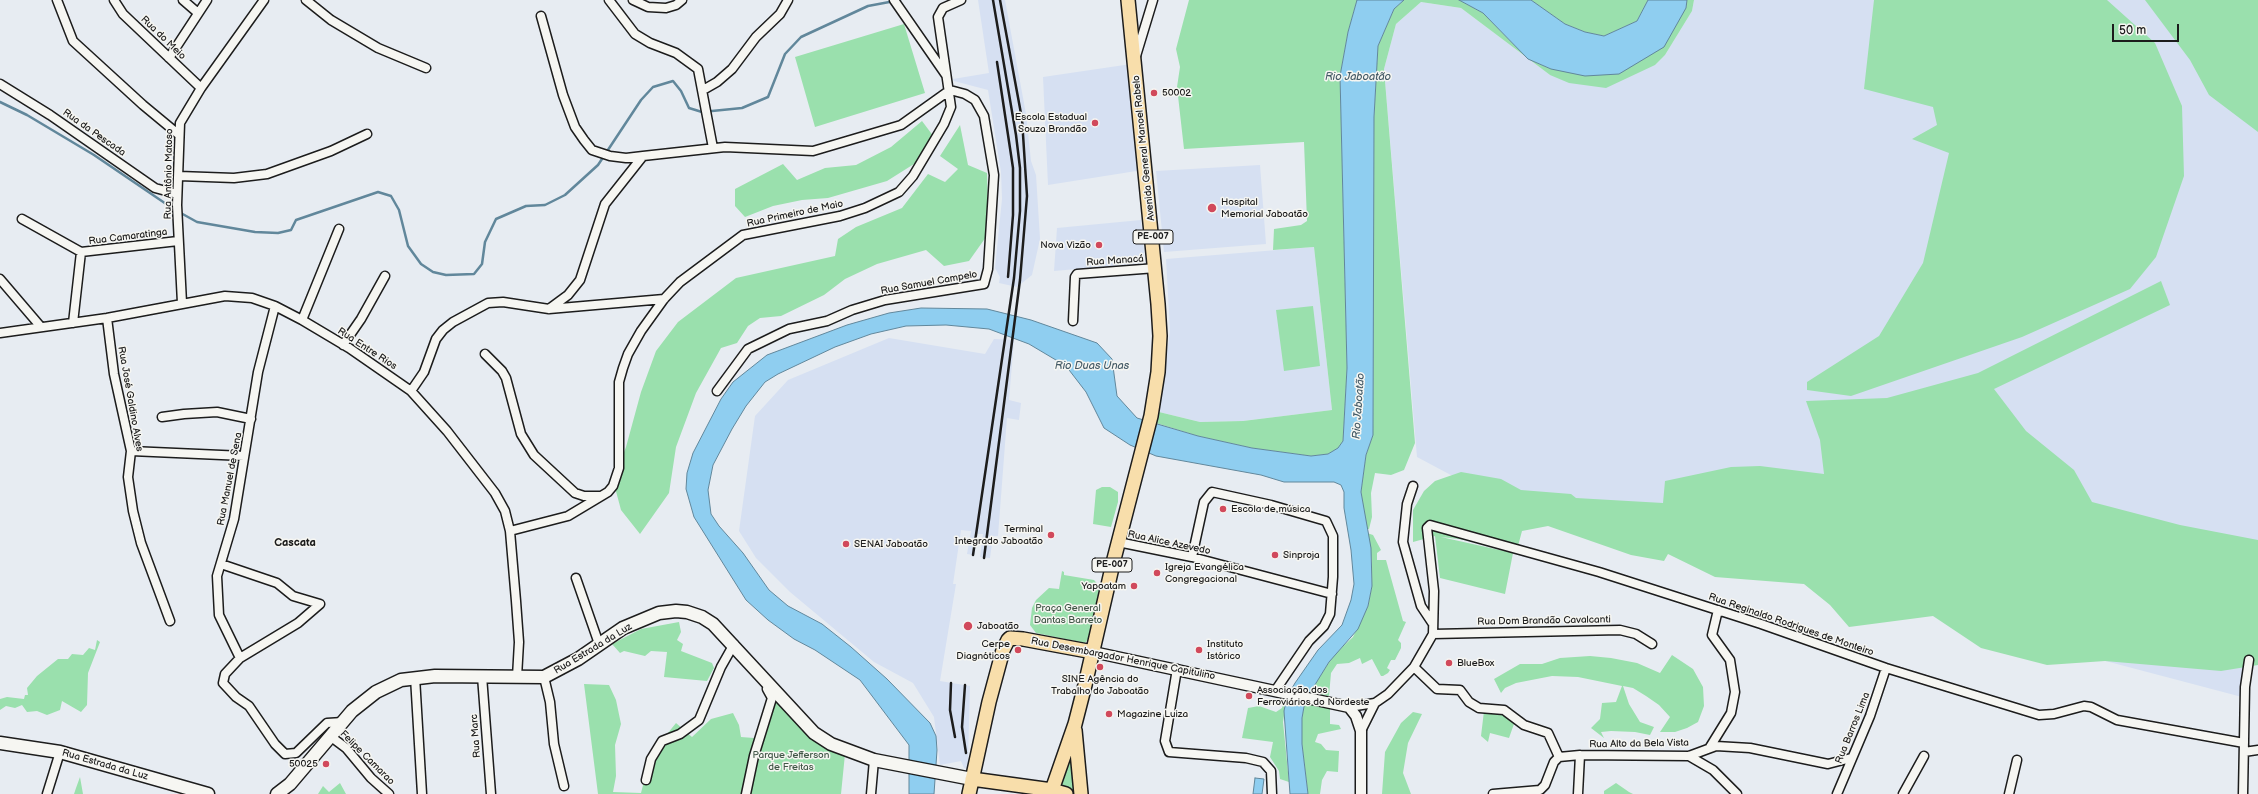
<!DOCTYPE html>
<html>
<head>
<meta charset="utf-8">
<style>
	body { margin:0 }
	#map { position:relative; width:2258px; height:794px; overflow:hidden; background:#e7ecf2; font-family:"Balsamiq Sans",sans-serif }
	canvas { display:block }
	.scale { position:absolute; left:2112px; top:24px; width:67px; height:18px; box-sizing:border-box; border:2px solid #1c1c1c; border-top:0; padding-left:5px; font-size:12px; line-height:14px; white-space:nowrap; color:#1c1c1c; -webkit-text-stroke:3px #f6f6f2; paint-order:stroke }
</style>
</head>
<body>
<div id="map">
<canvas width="2258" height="794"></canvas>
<div class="scale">50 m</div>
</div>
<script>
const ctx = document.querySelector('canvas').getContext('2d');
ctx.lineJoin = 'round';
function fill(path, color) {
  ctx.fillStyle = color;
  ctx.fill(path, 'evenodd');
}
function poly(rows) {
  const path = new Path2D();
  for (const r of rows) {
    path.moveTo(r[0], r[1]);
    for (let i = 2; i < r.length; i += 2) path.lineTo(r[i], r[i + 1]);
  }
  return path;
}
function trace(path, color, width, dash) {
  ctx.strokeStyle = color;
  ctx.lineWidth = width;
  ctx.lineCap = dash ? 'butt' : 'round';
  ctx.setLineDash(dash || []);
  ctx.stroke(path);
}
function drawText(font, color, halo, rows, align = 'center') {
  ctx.font = font + ' "Balsamiq Sans",sans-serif';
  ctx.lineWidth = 3;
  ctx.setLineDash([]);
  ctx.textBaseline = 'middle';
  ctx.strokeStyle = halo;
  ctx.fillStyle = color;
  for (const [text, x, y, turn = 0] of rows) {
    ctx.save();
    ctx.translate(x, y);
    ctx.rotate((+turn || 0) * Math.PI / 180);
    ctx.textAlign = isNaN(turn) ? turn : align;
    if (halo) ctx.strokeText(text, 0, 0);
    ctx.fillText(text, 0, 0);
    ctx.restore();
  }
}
fill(poly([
	[978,0,1005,0,1026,114,1031,161,1036,175,1040,239,1032,275,1017,287,999,283,1000,277,995,268,1002,199,1001,172,988,90,954,81,953,79,989,73],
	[1694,0,2258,0,2258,561,2242,697,1969,625,1526,515,1417,457,1384,69,1396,24,1421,2,1461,8,1550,75,1655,65,1665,55,1692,11],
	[1138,63,1149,169,1048,185,1043,77],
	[1260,165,1266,244,1164,252,1156,171],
	[1141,220,1145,263,1054,271,1057,228],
	[1314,247,1332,410,1243,421,1200,422,1159,412,1170,331,1166,259],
	[889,338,985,354,994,339,1014,340,1009,400,1021,403,1019,420,1007,418,998,536,993,536,990,558,980,557,983,534,977,534,974,555,967,554,971,531,961,530,953,584,956,584,940,681,970,686,968,759,971,759,970,770,964,768,961,761,940,765,934,717,913,683,874,662,790,592,756,558,739,531,755,416,788,380]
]), '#d6e0f2');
fill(poly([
	[1189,0,1357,0,1348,32,1340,76,1347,368,1343,441,1339,448,1328,454,1311,456,1252,448,1198,436,1156,423,1159,412,1200,422,1243,421,1332,410,1314,247,1273,250,1274,229,1301,225,1307,221,1304,142,1184,149,1177,87,1180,67,1176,49],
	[1404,0,1459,0,1483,13,1528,59,1551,69,1686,8,1687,0,1694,0,1692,11,1665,55,1655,65,1606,88,1569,83,1550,75,1461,8,1421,2,1396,24,1384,69,1415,443,1404,470,1391,475,1375,473,1371,493,1372,517,1369,529,1366,529,1361,492,1366,455,1373,435,1374,117,1378,46,1394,9],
	[1531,0,1648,0,1637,21,1604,36,1585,32,1565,24],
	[1874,0,2107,0,2155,43,2182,106,2184,176,2156,257,2130,289,2022,337,1851,396,1807,390,1807,382,1879,336,1923,263,1949,153,1912,139,1937,125,1933,107,1864,89],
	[2145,0,2258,0,2258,132,2209,95,2190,60],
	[904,24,925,93,815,127,795,57],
	[922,121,934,137,914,164,887,181,828,198,802,200,773,206,745,217,735,206,735,189,783,164,797,180,825,168,856,165,891,147],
	[960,125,968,165,987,173,988,212,986,237,969,261,944,266,926,250,877,264,845,279,824,295,781,316,760,318,748,326,737,343,721,348,696,393,676,447,669,493,640,534,621,510,613,480,626,447,641,392,656,351,678,322,736,278,835,256,838,239,856,227,902,208,928,174,945,182,958,169,940,156],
	[2161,281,2170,305,1994,389,2026,431,2074,470,2092,502,2180,525,2258,540,2258,665,2221,671,2105,661,2047,665,1981,648,1933,616,1849,627,1830,605,1804,584,1715,577,1668,554,1664,561,1631,555,1548,526,1522,531,1518,546,1441,537,1513,553,1505,594,1440,578,1435,536,1413,542,1413,510,1424,491,1435,481,1461,472,1501,479,1521,490,1571,494,1576,498,1663,503,1665,481,1731,467,1760,466,1824,474,1820,440,1806,401,1887,398,1978,373],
	[1313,306,1320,366,1284,371,1276,310],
	[1102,487,1110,487,1118,492,1118,502,1111,527,1093,524,1096,490],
	[1367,533,1373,535,1381,550,1377,553,1377,560,1386,560,1403,621,1406,622,1398,640,1401,643,1401,648,1395,660,1391,660,1387,668,1390,670,1388,673,1383,676,1381,676,1372,659,1362,664,1360,658,1349,663,1337,664,1331,673,1329,696,1310,692,1333,656,1353,637,1368,606,1372,586,1372,561],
	[1062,571,1064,572,1064,575,1094,580,1100,587,1088,639,1085,643,1036,633,1030,625,1032,608,1036,600,1049,588,1059,589],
	[679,622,681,632,677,640,683,644,681,651,712,663,714,668,707,681,664,677,667,652,651,651,645,656,624,651,620,653,612,644,641,629],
	[97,640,100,642,88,673,87,705,81,712,62,701,60,710,47,715,37,711,27,712,22,705,15,708,6,706,0,710,0,699,7,697,24,699,25,695,28,695,27,688,37,676,58,659,68,659,72,654,83,655,89,648,95,650],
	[1672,655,1693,669,1703,687,1704,706,1698,722,1687,728,1675,732,1660,732,1670,717,1659,705,1646,696,1633,688,1623,686,1629,704,1640,722,1654,727,1650,735,1635,732,1611,731,1601,732,1604,738,1591,728,1600,719,1602,703,1616,702,1622,686,1578,677,1552,676,1516,683,1505,688,1501,693,1494,679,1520,664,1542,664,1560,658,1590,656,1611,658,1637,663,1660,673],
	[584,684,609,685,616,700,621,724,615,745,616,776,613,792,641,793,651,754,676,723,692,737,711,719,733,713,739,725,741,737,754,738,744,794,598,794],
	[777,697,845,754,841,794,750,794,758,752],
	[1285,697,1287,697,1283,722,1289,782,1280,779,1279,771,1270,757,1273,742,1242,738,1248,708,1259,706,1276,712,1282,708],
	[1305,701,1330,706,1330,724,1339,725,1341,729,1318,734,1315,742,1321,744,1326,750,1339,751,1338,772,1327,771,1322,780,1320,794,1308,794,1302,744,1302,718],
	[1484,711,1503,713,1515,721,1509,738,1490,733,1488,742,1481,736],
	[1413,712,1422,714,1408,743,1403,773,1411,794,1382,794,1385,752,1401,723],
	[1074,740,1077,794,1061,786],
	[80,777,83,794,74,794,76,788],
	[340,783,346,794,318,794,323,786,329,792],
	[1616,783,1629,792,1633,794,1604,794,1604,791]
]), '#9ae0ad');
const water = poly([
	[1357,0,1404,0,1394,9,1378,46,1374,117,1373,435,1366,455,1361,492,1371,548,1372,586,1368,606,1358,629,1329,662,1305,701,1302,718,1302,744,1308,794,1290,794,1284,711,1287,697,1295,683,1318,650,1342,625,1351,600,1354,584,1351,550,1344,508,1344,492,1341,485,1334,482,1284,482,1261,475,1156,456,1130,445,1104,428,1086,392,1066,366,1029,344,989,329,946,325,906,326,871,334,835,347,778,374,765,382,746,406,732,429,713,465,708,490,711,514,719,526,743,553,769,590,788,606,822,624,851,647,887,679,930,723,936,736,937,750,934,794,909,794,909,745,860,680,815,650,794,639,768,620,746,600,694,517,686,489,687,473,693,453,721,399,733,382,767,355,847,325,889,313,921,308,987,309,1031,320,1097,343,1112,359,1117,396,1137,418,1198,436,1252,448,1311,456,1328,454,1338,448,1343,441,1347,368,1340,76,1348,32,1357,0],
	[1459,0,1531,0,1565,24,1585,32,1604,36,1637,21,1648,0,1687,0,1686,8,1664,47,1619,74,1585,76,1551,69,1528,59,1483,13,1459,0],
	[1255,778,1264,779,1262,794,1253,794,1255,778]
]);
fill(water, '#8fcef0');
trace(water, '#61879b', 1);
trace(poly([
	[0,102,27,115,94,155,175,210],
	[179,212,197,222,255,232,278,233,291,230,296,220,378,192,391,196,399,210,408,246,421,264,433,272,446,275,474,274,482,264,485,242,496,219,526,206,545,205,565,195,598,165,641,100,653,87,673,81,681,91,689,108,702,112,742,108,768,97,785,54,801,37,868,6,900,0]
]), '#61879b', 2.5);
const minor = poly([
	[57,0,73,41,143,105,178,134],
	[114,0,123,14,201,88],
	[183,0,198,13],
	[306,0,331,20,378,48,426,68],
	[609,0,635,34,650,43,676,53,698,69,713,148],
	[633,0,648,7,666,8,676,5,682,0],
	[894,0,946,75],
	[541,16,563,95,575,127,584,140,592,150,610,156,626,158,643,156],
	[1136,56,1153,0],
	[169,58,207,0],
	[0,84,50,115,155,188,177,194],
	[703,90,717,82,732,69,756,37,780,14,788,0],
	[179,176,234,178,267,174,331,151,367,134],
	[22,219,81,252],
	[0,279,41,327],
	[182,303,177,205,180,123,201,88,264,0],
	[275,306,258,372,234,519,217,576,219,615,240,658,225,674,223,683,236,697,249,706,275,744,285,754,296,753,327,723,343,722],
	[549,309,568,295,580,280,605,204,643,156,725,147,813,151,901,125,950,90,965,94,975,100,984,116,994,175,988,269,984,284,885,300,852,310,827,321,789,329,748,349,717,391],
	[107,318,114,374,131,451,128,477,133,511,141,543,170,621],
	[302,320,339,229],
	[1073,321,1075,277,1077,274,1156,268],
	[73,323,81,252,178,241],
	[0,333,107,318,225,296,252,298,275,306,302,320,349,348,411,391,447,431,495,493,505,511,510,531,516,601,519,642,517,677],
	[343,345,361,319,385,276],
	[485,354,502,371,506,378,521,434,534,455,575,493,584,496,600,496],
	[411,391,424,372,436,339,443,330,453,322,488,303,503,302,549,309,664,299],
	[162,417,184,414,217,412,251,419],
	[131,451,244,456],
	[1413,486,1407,504,1403,542,1421,606,1433,624],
	[510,531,568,516,608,492,613,486,619,468,619,382,623,368,628,354,641,331,664,299,680,282,743,235,840,216,865,208,899,192,913,176,944,124,951,107,938,17,943,8,961,0],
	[1118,542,1192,557,1332,594],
	[1192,557,1204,502,1212,492,1271,505,1326,521,1333,536,1333,577,1330,614,1324,626,1309,641,1275,691],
	[221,564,277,583,293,596,320,604,298,623,240,658],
	[576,578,599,644],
	[1433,634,1620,630,1636,634,1652,644],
	[1414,667,1437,689,1460,690,1469,702,1479,708,1504,710,1524,725,1548,733,1559,757],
	[1177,669,1165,741,1169,752,1246,758,1263,762,1271,771,1272,794],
	[482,676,491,794],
	[415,677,422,794],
	[544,677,550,702,554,744,564,786],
	[1349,707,1375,703,1388,694,1414,667,1433,634,1434,591,1427,528,1430,525,1599,572,1761,624,1886,668,2039,715,2054,714,2084,706,2091,707,2117,720,2244,743],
	[1361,731,1375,703],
	[330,736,346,748,371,778,389,794],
	[1710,747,1731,713,1735,692,1730,660,1712,635,1718,610],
	[2244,752,2258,750],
	[1689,756,1713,770,1737,794],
	[646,780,651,759,662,741,680,734,699,720,721,667,734,644],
	[47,794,60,752],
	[746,794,754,756,772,698,767,689],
	[871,794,874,760],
	[1493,794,1540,790,1545,785,1554,762,1559,757,1580,755,1689,756,1716,746,1750,748,1828,764,1851,758],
	[1578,794,1580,755],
	[1837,794,1870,716,1886,668],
	[1903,794,1924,756],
	[2009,794,2017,760],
	[2243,794,2245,687,2249,660]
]);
const tertiary = poly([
	[1093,652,1349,707,1356,716,1361,731,1361,794]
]);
const secondary = poly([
	[0,743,60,752,208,794],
	[277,794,290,784,352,711,376,692,401,680,435,676,544,677,578,659,623,628,659,613,676,611,687,612,702,617,713,624,814,733,831,744,874,760,972,779]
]);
const primary = poly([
	[1075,730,1081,794],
	[972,779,1052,790,1066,794],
	[1052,790,1075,724,1085,685,1114,559,1151,416,1158,372,1160,336,1158,304,1128,0],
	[969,794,989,702,1003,650,1008,640,1010,638,1023,639,1093,652]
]);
trace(minor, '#1c1c1c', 11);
trace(tertiary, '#1c1c1c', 13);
trace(secondary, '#1c1c1c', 15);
trace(primary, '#1c1c1c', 16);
trace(minor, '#f6f6f2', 8);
trace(tertiary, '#f6f6f2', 10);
trace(secondary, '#f6f6f2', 12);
trace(primary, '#f8deab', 13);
trace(poly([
	[997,62,1013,168,1013,215,1008,277],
	[973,555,1014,278,1020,211,1020,168,1016,135,993,0],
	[984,558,1020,280,1027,196,1022,119,1000,0],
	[951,683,950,710,955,737],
	[965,685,962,727,966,753]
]), '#1c1c1c', 2.5);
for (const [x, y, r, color] of [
	[1154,93,4,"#d1495b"],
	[1095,123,4,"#d1495b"],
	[1212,208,5,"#d1495b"],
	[1099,245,4,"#d1495b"],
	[1223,509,4,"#d1495b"],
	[1051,535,4,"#d1495b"],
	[846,544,4,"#d1495b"],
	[1275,555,4,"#d1495b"],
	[1157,573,4,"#d1495b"],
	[1134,586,4,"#d1495b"],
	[968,626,5,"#d1495b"],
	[1018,650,4,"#d1495b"],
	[1199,650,4,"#d1495b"],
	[1449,663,4,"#d1495b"],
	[1100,667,4,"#d1495b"],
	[1249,696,4,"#d1495b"],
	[1109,714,4,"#d1495b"],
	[326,764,4,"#d1495b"]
]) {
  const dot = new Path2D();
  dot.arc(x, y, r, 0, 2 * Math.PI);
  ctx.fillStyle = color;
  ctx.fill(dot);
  trace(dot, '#f6f6f2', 1.5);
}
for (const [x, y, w] of [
	[1153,237,40],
	[1112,565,40]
]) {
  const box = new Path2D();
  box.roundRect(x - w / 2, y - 7, w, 14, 3);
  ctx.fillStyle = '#f6f6f2';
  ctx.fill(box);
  trace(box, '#1c1c1c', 1);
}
drawText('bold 9px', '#1c1c1c', null, [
	["PE-007",1153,237],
	["PE-007",1112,565]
]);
drawText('10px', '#1c1c1c', '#f6f6f2', [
	["Rua do Meio",163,38,44],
	["Rua da Pescada",94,133,35],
	["Avenida General Manoel Rabelo",1144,148,-96],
	["Rua Antônio Matoso",169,174,-89],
	["Rua Primeiro de Maio",795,214,-12],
	["Rua Camaratinga",128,237,-7],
	["Rua Manacá",1115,261,-4],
	["Rua Samuel Campelo",929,283,-10],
	["Rua Entre Rios",367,349,33],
	["Rua José Galdino Alves",130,399,80],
	["Rua Manuel de Sena",230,479,-79],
	["Rua Alice Azevedo",1169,543,12],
	["Rua Dom Brandão Cavalcanti",1544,621,-1],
	["Rua Reginaldo Rodrigues de Monteiro",1791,625,19],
	["Rua Estrada da Luz",593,649,-31],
	["Rua Desembargador Henrique Capitulino",1123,659,11],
	["Rua Barros Lima",1853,728,-68],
	["Rua Marc",476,736,-94],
	["Rua Alto da Bela Vista",1639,744,-1],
	["Felipe Camarao",367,758,45],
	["Rua Estrada da Luz",105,765,16]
]);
drawText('10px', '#1c1c1c', '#f6f6f2', [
	["50002",1162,93],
	["Escola Estadual",1087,117,"right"],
	["Souza Brandão",1087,129,"right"],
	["Hospital",1221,202],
	["Memorial Jaboatão",1221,214],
	["Nova Vizão",1091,245,"right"],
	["Escola de música",1231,509],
	["Terminal",1043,529,"right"],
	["Integrado Jaboatão",1043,541,"right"],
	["SENAI Jaboatão",854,544],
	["Sinproja",1283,555],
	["Igreja Evangélica",1165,567],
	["Congregacional",1165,579],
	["Yapoatam",1126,586,"right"],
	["Jaboatão",977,626],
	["Cerpe",1010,644,"right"],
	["Diagnóticos",1010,656,"right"],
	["Instituto",1207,644],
	["Istórico",1207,656],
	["BlueBox",1457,663],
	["SINE Agência do",1100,679,"center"],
	["Trabalho do Jaboatão",1100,691,"center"],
	["Associação dos",1257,690],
	["Ferroviários do Nordeste",1257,702],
	["Magazine Luiza",1117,714],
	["50025",318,764,"right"]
], 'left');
drawText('10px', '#425748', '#f6f6f2', [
	["Praça General",1068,608],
	["Dantas Barreto",1068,620],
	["Parque Jefferson",791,755],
	["de Freitas",791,767]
]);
drawText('italic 11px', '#445a66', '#f6f6f2', [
	["Rio Jaboatão",1358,77],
	["Rio Duas Unas",1092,366],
	["Rio Jaboatão",1359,406,-86]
]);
drawText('bold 11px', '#1c1c1c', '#f6f6f2', [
	["Cascata",295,543]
]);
</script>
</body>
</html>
